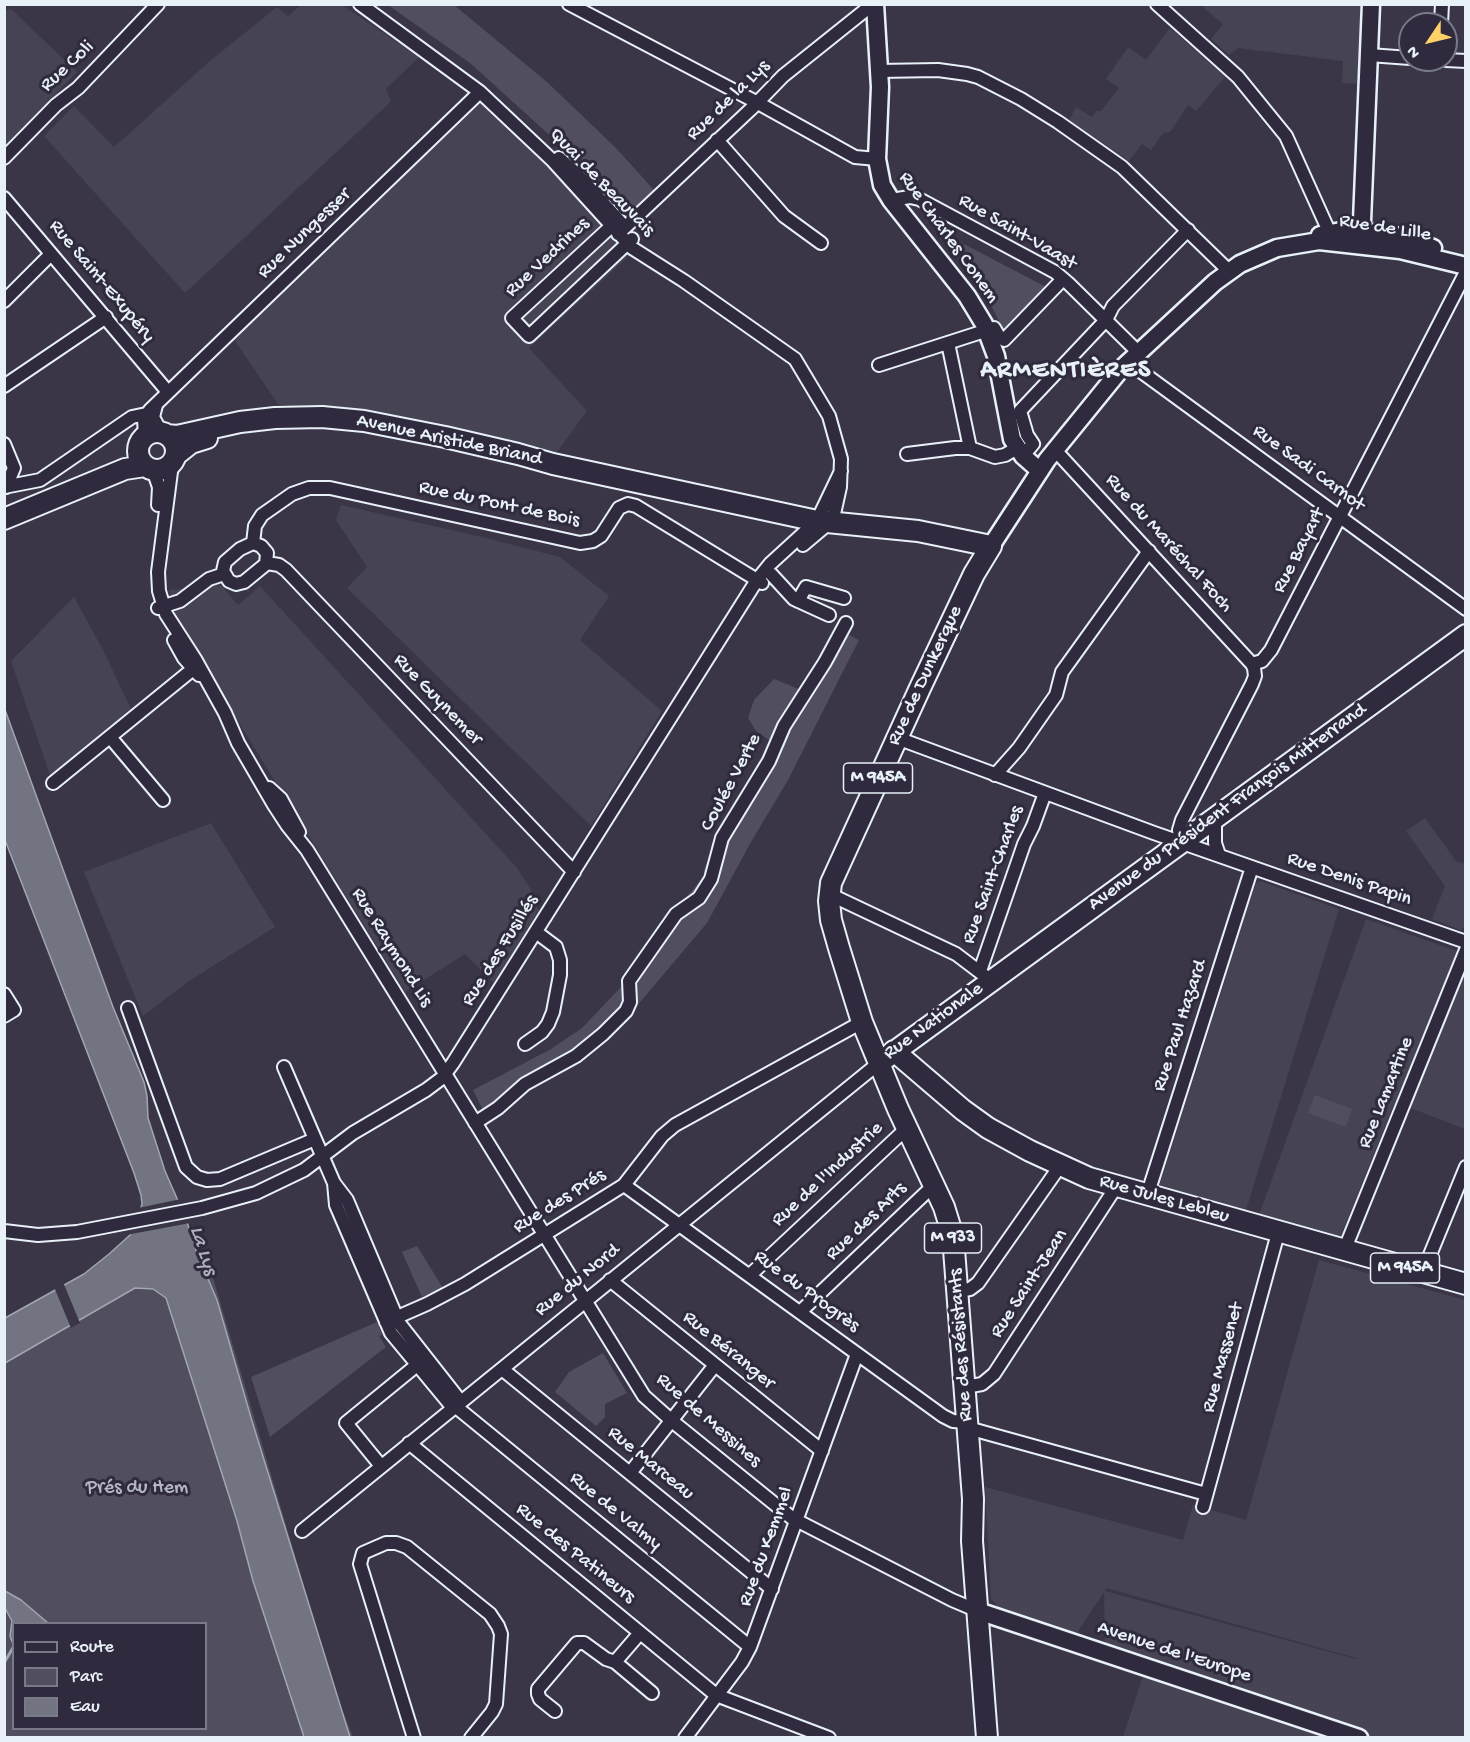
<!DOCTYPE html>
<html>
<head>
<meta charset="utf-8">
<style>
	body { margin:0 }
	#map { position:relative; width:1470px; height:1742px; overflow:hidden; background:#3a3648; font-family:"Gochi Hand",sans-serif }
	canvas { display:block }
	.frame { position:absolute; inset:0; border:6px solid #e8f1f8; pointer-events:none }
	.legend { position:absolute; left:12px; top:1622px; width:195px; height:108px; box-sizing:border-box; background:#2f2a3d; border:2px solid #797a88; margin:0; padding:8px 10px; list-style:none; font-size:18px; color:#e8f1f8 }
	.legend li { display:flex; align-items:center; gap:12px; height:30px }
	.legend b { width:30px; border:2px solid #797a88 }
	.north { position:absolute; left:1398px; top:12px; width:60px; height:60px; box-sizing:border-box; background:#2f2a3d; border:2px solid #797a88; border-radius:50%; rotate:235deg; font-size:16px; font-weight:700; line-height:24px; text-align:center; color:#e8f1f8 }
	.north::after { content:''; display:block; margin:auto; width:21px; height:27px; background:#ffd166; clip-path:polygon(50% 0,100% 100%,50% 72%,0 100%) }
</style>
</head>
<body>
<div id="map">
<canvas width="1470" height="1742"></canvas>
<div class="frame"></div>
<ul class="legend">
<li><b style="height:8px;background:#2f2a3d"></b>Route</li>
<li><b style="height:16px;background:#504e5f"></b>Parc</li>
<li><b style="height:16px;background:#737482"></b>Eau</li>
</ul>
<div class="north">N</div>
</div>
<script>
const ctx = document.querySelector('canvas').getContext('2d');
ctx.lineJoin = 'round';
function fill(path, color) {
  ctx.fillStyle = color;
  ctx.fill(path, 'evenodd');
}
function poly(rows) {
  const path = new Path2D();
  for (const r of rows) {
    if (r.length === 3) {
      path.moveTo(r[0] + r[2], r[1]);
      path.arc(r[0], r[1], r[2], 0, 2 * Math.PI);
      continue;
    }
    path.moveTo(r[0], r[1]);
    for (let i = 2; i < r.length; i += 2) path.lineTo(r[i], r[i + 1]);
  }
  return path;
}
function trace(path, color, width, dash) {
  ctx.strokeStyle = color;
  ctx.lineWidth = width;
  ctx.lineCap = dash ? 'butt' : 'round';
  ctx.setLineDash(dash || []);
  ctx.stroke(path);
}
function drawText(font, color, halo, rows, align = 'center') {
  ctx.font = font + ' "Gochi Hand",sans-serif';
  ctx.lineWidth = 6;
  ctx.setLineDash([]);
  ctx.textBaseline = 'middle';
  ctx.strokeStyle = halo;
  ctx.fillStyle = color;
  for (const [text, x, y, turn = 0] of rows) {
    ctx.save();
    ctx.translate(x, y);
    ctx.rotate((+turn || 0) * Math.PI / 180);
    ctx.textAlign = isNaN(turn) ? turn : align;
    if (halo) ctx.strokeText(text, 0, 0);
    ctx.fillText(text, 0, 0);
    ctx.restore();
  }
}
fill(poly([
	[1204,4,1364,5,1361,84,1342,83,1343,61,1238,48,1229,55,1211,39,1223,24,1204,8],
	[301,5,342,5,419,57,386,89,391,101,384,108,185,293,44,136,74,106,114,147,211,60,277,7,288,16],
	[11,9,77,72,5,145,4,11],
	[1170,28,1225,77,1196,111,1188,105,1170,132,1163,133,1151,150,1142,144,1129,161,1069,120,1076,107,1092,117,1096,111,1101,111,1119,88,1106,79,1128,47,1146,60],
	[483,101,632,253,529,348,587,411,557,452,278,404,233,338],
	[341,505,482,537,560,557,609,596,580,640,662,711,591,826,347,588,367,567,336,520],
	[221,585,238,605,260,586,517,868,532,891,528,895,539,910,494,983,465,954,405,992,178,624,169,590],
	[74,597,104,652,131,709,51,778,11,661],
	[1425,818,1456,861,1465,864,1465,925,1461,930,1432,919,1445,886,1406,831],
	[211,823,275,927,189,981,143,1016,84,872],
	[1260,881,1339,909,1246,1210,1241,1212,1162,1189,1160,1184,1256,883],
	[1366,919,1465,954,1465,1129,1395,1102,1341,1235,1337,1237,1259,1215],
	[1319,1260,1465,1300,1465,1737,1123,1737,1144,1673,1105,1657,1104,1592,1076,1634,1006,1615,991,1599,985,1487,1183,1540,1193,1505,1246,1520],
	[1106,1588,1356,1658,1356,1659,1105,1591]
]), '#464354');
fill(poly([
	[388,5,454,5,547,82,615,147,654,190,636,209,628,204,616,204,589,171,470,63],
	[958,241,1046,287,1034,299,1035,301,1004,331,988,299,951,249],
	[836,628,859,640,788,780,751,842,707,923,608,1040,508,1104,486,1116,473,1090,551,1049,582,1028,621,987,668,919,704,876,704,870,712,849,772,742,756,731,748,718,754,700,774,679,801,690,819,665],
	[1315,1095,1352,1109,1346,1127,1308,1113],
	[417,1246,443,1288,422,1297,402,1252],
	[193,1261,213,1278,335,1691,353,1737,5,1737,5,1320],
	[14,1624,206,1624,206,1728,14,1728],
	[377,1322,382,1335,379,1336,386,1347,270,1437,251,1377],
	[603,1353,627,1393,605,1404,605,1417,596,1426,555,1392,569,1372]
]), '#504e5f');
const water = poly([
	[4,707,113,1007,144,1082,147,1096,148,1118,165,1171,186,1219,196,1250,217,1300,252,1421,350,1737,304,1737,253,1581,237,1521,166,1298,153,1289,135,1288,5,1363,5,1318,84,1274,109,1254,130,1235,138,1220,142,1204,141,1195,134,1173,5,840,4,707],
	[5,1591,21,1600,48,1623,14,1624,13,1644,10,1636,12,1621,5,1608,5,1591]
]);
fill(water, '#737482');
trace(water, '#a2a6b1', 1.5);
fill(poly([
	[181,1199,190,1223,126,1235,133,1223,138,1208],
	[63,1282,80,1323,71,1328,54,1287]
]), '#3a3648');
trace(poly([
	[4,1663,14,1646]
]), '#a2a6b1', 3);
const street = poly([
	[360,4,480,92,553,161,632,248,684,281,795,359,829,416,841,459,840,487,834,514,829,523,803,545],
	[569,4,758,103,855,157,877,159],
	[1157,4,1238,77,1286,136,1332,238],
	[1441,24,1442,4],
	[1369,55,1410,58],
	[1446,60,1466,61],
	[879,71,938,70,967,74,978,77,1021,99,1058,122,1122,167,1229,271],
	[717,140,784,216,821,243],
	[4,158,56,105,78,88,158,4],
	[559,158,577,174,622,224],
	[4,198,168,392],
	[891,200,910,197,919,199,1055,272,1068,283,1138,352],
	[618,220,512,318,529,336,632,239],
	[618,234,751,109,783,76,873,4],
	[4,301,51,254],
	[948,343,970,448],
	[1128,362,1466,609],
	[879,365,994,328,998,335,1004,340,1063,279],
	[4,386,106,317],
	[156,405,153,417,161,432],
	[145,437,144,419,150,410,480,92],
	[4,444,14,468,6,487],
	[1055,450,1252,664,1254,668,1255,676,1252,684,1182,820,1179,830,1181,843],
	[907,454,955,448,970,448,995,457,1005,455,1017,448],
	[1023,456,1033,444,1027,435,1020,411,1106,320,1113,306,1188,230],
	[172,464,158,572,159,591,166,614,195,659,225,713,238,743,274,805,287,825,307,850,644,1396,672,1421,792,1518,952,1600,978,1611],
	[153,470,159,487,158,505],
	[4,487,40,480,132,417,151,413],
	[253,543,255,526,262,515,292,494,309,488,330,488,580,543,593,541,601,536,619,508,628,504,636,506,762,583],
	[253,543,261,546,267,553,266,564,244,582,236,584,229,581,223,571,225,562,240,549,253,543],
	[267,563,279,565,286,570,574,872],
	[771,574,794,599,829,615],
	[798,601,806,587,844,598],
	[158,608,180,601,209,579,224,574],
	[174,640,184,658,199,675],
	[1252,664,1262,661,1271,650,1466,272],
	[110,737,163,800],
	[897,738,1154,833,1466,942],
	[995,775,1019,748,1056,695,1062,672,1149,551],
	[53,783,198,665],
	[269,788,281,799,299,832],
	[1215,818,1215,843,1219,855],
	[829,894,956,954,985,976],
	[980,971,1024,844,1033,826,1045,793],
	[4,994,14,1010,4,1016],
	[128,1008,186,1167,197,1177,207,1180,220,1179,315,1139],
	[525,1044,542,1032,548,1024,553,1012,560,975,560,960,556,947,536,932],
	[284,1067,334,1183,347,1200,399,1323,461,1402],
	[475,1123,498,1108,525,1084,576,1056,603,1034,626,1011,630,1002,629,981,676,914,699,898,711,879,722,838,769,761,784,726,825,662,846,623],
	[334,1183,336,1205,391,1333,453,1408],
	[624,1185,943,1416,953,1421,968,1422],
	[1147,1196,1252,867],
	[4,1231,38,1235,77,1232,202,1208,256,1193,304,1170,353,1133,426,1090,442,1078,453,1063,757,580,770,564,817,521,841,471],
	[1344,1251,1466,950],
	[1423,1272,1466,1167],
	[750,1275,907,1128],
	[610,1280,822,1451],
	[958,1291,970,1289,978,1283,1060,1166],
	[800,1312,934,1185],
	[386,1322,427,1304,465,1284,624,1185,662,1136,675,1125,862,1022],
	[502,1369,772,1589],
	[965,1387,982,1384,994,1374,1116,1187],
	[455,1406,750,1647],
	[968,1428,1206,1494],
	[409,1443,716,1695,829,1738],
	[381,1466,346,1423,417,1365],
	[630,1473,715,1365],
	[1203,1507,1278,1233],
	[302,1531,879,1063],
	[640,1633,615,1662,652,1693],
	[555,1711,540,1699,538,1694,538,1689,577,1643,584,1643,606,1659,615,1662],
	[414,1738,360,1564,363,1553,386,1543,396,1543,407,1547,490,1614,498,1626,501,1634,496,1704,492,1712,471,1738],
	[685,1738,742,1662,750,1647,857,1354]
]);
const secondary = poly([
	[875,4,880,87,877,159,882,185,891,200,967,296,984,324,996,356,1012,439,1023,456,1040,471],
	[1320,235,1341,231,1372,233,1400,237,1433,248],
	[1361,245,1371,4],
	[991,546,1047,460,1121,369,1215,282,1240,264,1277,248,1319,241,1400,250,1466,266],
	[978,1611,1359,1738]
]);
const primary = poly([
	[157,451,19],
	[167,435,177,436,240,422,275,418,322,417,364,421,445,437,518,454,553,464,817,521,918,531,991,546,974,574,920,688,836,872,831,883,829,901,831,920,839,948,862,1022,898,1109,944,1207,953,1236,973,1499,972,1541,987,1738],
	[176,455,191,443,207,438],
	[4,519,125,469,145,466],
	[894,1051,963,1110,988,1128,1030,1151,1089,1178,1466,1284],
	[879,1063,1466,635]
]);
trace(street, '#e8f1f8', 16);
trace(secondary, '#e8f1f8', 21);
trace(primary, '#e8f1f8', 24);
trace(street, '#2f2a3d', 12);
trace(secondary, '#2f2a3d', 16);
trace(primary, '#2f2a3d', 20);
for (const [x, y, w] of [
	[878,778,69],
	[953,1238,57],
	[1405,1268,69]
]) {
  const box = new Path2D();
  box.roundRect(x - w / 2, y - 15, w, 30, 4.5);
  ctx.fillStyle = '#2f2a3d';
  ctx.fill(box);
  trace(box, '#e8f1f8', 1.5);
}
drawText('bold 18px', '#e8f1f8', null, [
	["M 945A",878,778],
	["M 933",953,1238],
	["M 945A",1405,1268]
]);
drawText('20px', '#e8f1f8', '#2f2a3d', [
	["Rue Coli",68,67,-43],
	["Rue de la Lys",729,101,-44],
	["Quai de Beauvais",601,183,46],
	["Rue de Lille",1385,229,9],
	["Rue Saint-Vaast",1017,233,30],
	["Rue Nungesser",305,234,-44],
	["Rue Charles Conem",948,238,54],
	["Rue Vedrines",548,258,-43],
	["Rue Saint-Exupéry",101,282,50],
	["Avenue Aristide Briand",449,441,12],
	["Rue Sadi Carnot",1308,469,36],
	["Rue du Pont de Bois",499,505,12],
	["Rue du Maréchal Foch",1168,544,48],
	["Rue Bayart",1300,551,-63],
	["Rue de Dunkerque",926,676,-65],
	["Rue Guynemer",437,700,46],
	["Coulée Verte",732,783,-62],
	["Avenue du Président François Mitterrand",1228,808,-36],
	["Rue Saint-Charles",994,875,-70],
	["Rue Denis Papin",1349,880,19],
	["Rue Raymond Lis",391,948,58],
	["Rue des Fusillés",501,951,-58],
	["Rue Nationale",934,1022,-36],
	["Rue Paul Hazard",1181,1026,-72],
	["Rue Lamartine",1387,1093,-68],
	["Rue de l'Industrie",828,1175,-43],
	["Rue Jules Lebleu",1164,1200,16],
	["Rue des Prés",560,1202,-32],
	["Rue des Arts",867,1222,-44],
	["Rue du Nord",578,1281,-39],
	["Rue Saint-Jean",1030,1284,-57],
	["Rue du Progrès",806,1292,36],
	["Rue des Résistants",962,1345,-94],
	["Rue Béranger",728,1351,39],
	["Rue Massenet",1224,1358,-75],
	["Rue de Messines",708,1421,41],
	["Rue Marceau",650,1464,39],
	["Rue de Valmy",615,1512,39],
	["Rue du Kemmel",767,1547,-70],
	["Rue des Patineurs",575,1554,39],
	["Avenue de l'Europe",1174,1653,18]
]);
drawText('20px', '#b3b8c2', '#2f2a3d', [
	["Prés du Hem",137,1489]
]);
drawText('italic 21px', '#aeb2bd', '#2f2a3d', [
	["La Lys",202,1251,72]
]);
ctx.letterSpacing = '1.5px';
drawText('bold 26px', '#e8f1f8', '#2f2a3d', [
	["ARMENTIÈRES",1066,372]
]);
ctx.letterSpacing = '0px';
</script>
</body>
</html>
